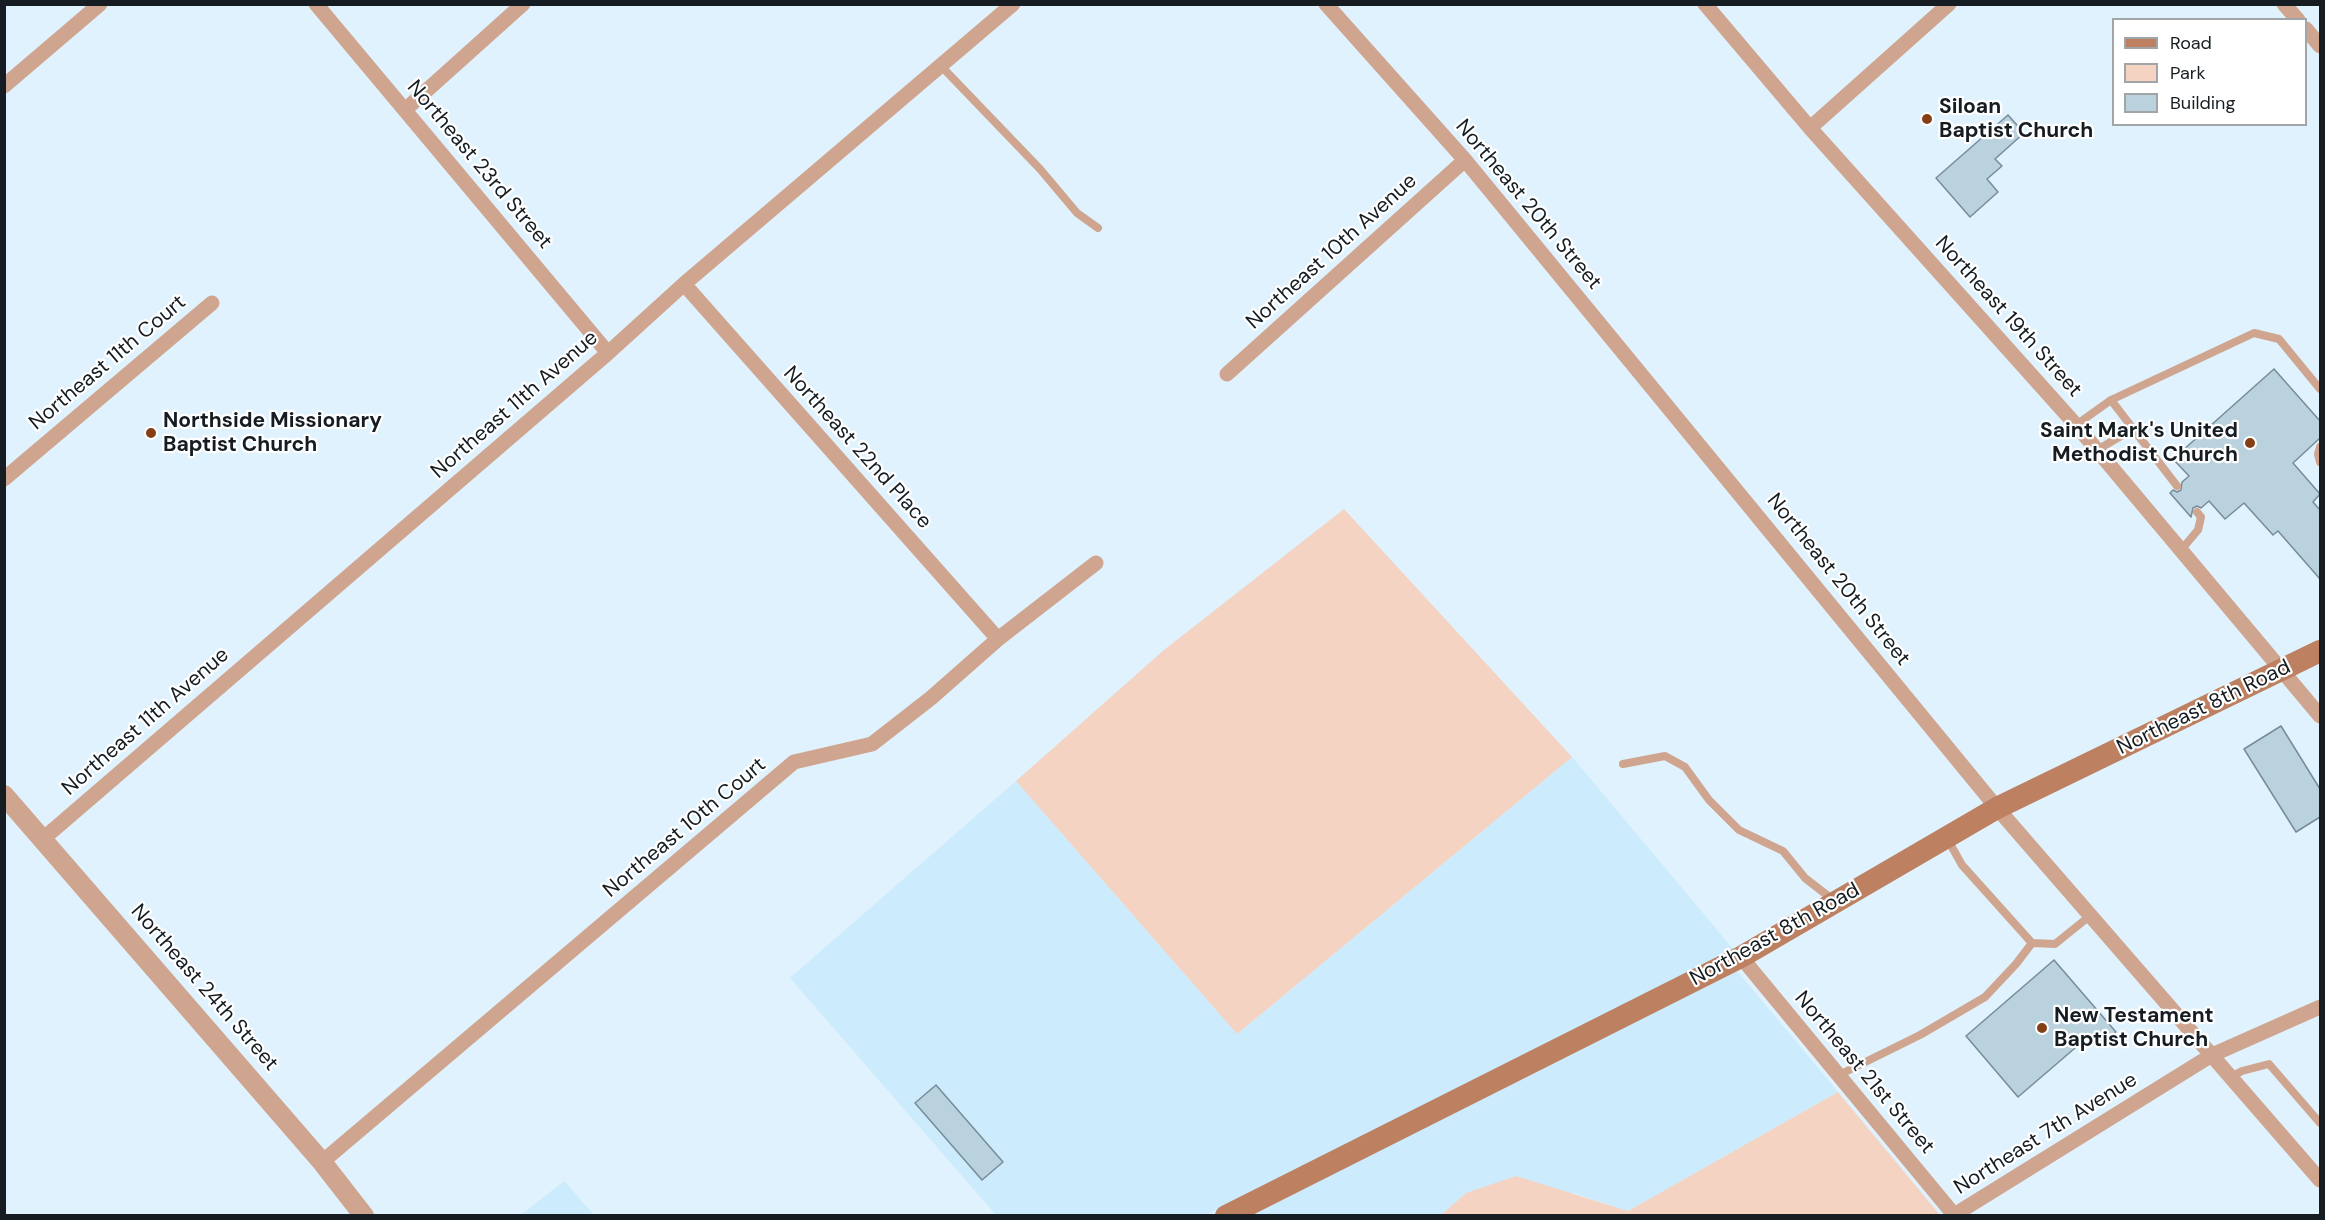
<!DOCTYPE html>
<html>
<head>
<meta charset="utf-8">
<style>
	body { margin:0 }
	#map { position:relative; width:2325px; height:1220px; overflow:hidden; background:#dff2fd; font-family:"DM Sans",sans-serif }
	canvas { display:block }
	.frame { position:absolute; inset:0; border:6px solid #151d22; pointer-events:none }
	.legend { position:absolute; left:2112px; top:18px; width:195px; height:108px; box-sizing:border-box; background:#fff; border:2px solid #a1a5a7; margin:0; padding:8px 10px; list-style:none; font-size:18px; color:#151d22 }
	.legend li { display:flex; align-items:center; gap:12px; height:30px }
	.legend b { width:30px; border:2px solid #a1a5a7 }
</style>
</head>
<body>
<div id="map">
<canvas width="2325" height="1220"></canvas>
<div class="frame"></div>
<ul class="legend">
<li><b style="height:8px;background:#bd8161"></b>Road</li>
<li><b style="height:16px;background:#f4d3c2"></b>Park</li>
<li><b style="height:16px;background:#bad1de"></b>Building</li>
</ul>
</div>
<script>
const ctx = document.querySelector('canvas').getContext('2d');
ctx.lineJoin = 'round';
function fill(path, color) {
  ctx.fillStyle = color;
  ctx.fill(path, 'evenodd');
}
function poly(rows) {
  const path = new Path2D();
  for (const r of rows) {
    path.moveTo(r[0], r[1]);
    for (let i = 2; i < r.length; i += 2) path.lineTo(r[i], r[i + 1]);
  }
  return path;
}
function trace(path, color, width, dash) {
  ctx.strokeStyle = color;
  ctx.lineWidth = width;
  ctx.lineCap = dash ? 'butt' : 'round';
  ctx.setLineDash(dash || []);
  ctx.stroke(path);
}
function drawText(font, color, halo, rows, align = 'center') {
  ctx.font = font + ' "DM Sans",sans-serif';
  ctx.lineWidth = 4.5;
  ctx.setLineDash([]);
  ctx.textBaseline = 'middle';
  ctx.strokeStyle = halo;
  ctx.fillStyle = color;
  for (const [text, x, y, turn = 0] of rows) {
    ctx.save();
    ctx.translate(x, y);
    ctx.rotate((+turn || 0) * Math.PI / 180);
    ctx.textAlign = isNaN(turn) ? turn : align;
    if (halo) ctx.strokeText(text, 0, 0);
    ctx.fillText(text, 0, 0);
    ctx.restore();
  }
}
fill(poly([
	[1572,757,1734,950,1204,1216,996,1215,790,978,1016,781,1237,1034],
	[1737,971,1838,1092,1628,1211,1574,1193,1466,1193,1441,1215,1249,1216],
	[564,1181,594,1215,521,1215]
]), '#ccebfd');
fill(poly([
	[1344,509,1572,757,1237,1034,1016,781,1164,650],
	[1838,1092,1940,1215,1441,1215,1466,1193,1516,1176,1628,1211]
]), '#f4d3c2');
const building = poly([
	[2008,115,2024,133,1995,159,2002,166,1987,179,1998,192,1970,217,1936,178,2008,115],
	[2274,369,2320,421,2320,438,2293,463,2320,494,2313,502,2320,510,2320,579,2278,531,2273,535,2244,503,2225,519,2209,501,2201,508,2197,506,2193,508,2191,517,2170,493,2173,490,2177,492,2181,490,2182,482,2189,476,2173,459,2274,369],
	[2281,726,2320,789,2320,817,2296,832,2244,749,2281,726],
	[2054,960,2116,1032,2099,1047,2089,1036,2018,1097,1966,1036,2054,960],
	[936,1085,1003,1162,982,1180,915,1103,936,1085]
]);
fill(building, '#bad1de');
trace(building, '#778c98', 1.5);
trace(poly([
	[942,67,1040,169,1077,213,1098,228],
	[2111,400,2177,486],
	[2076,425,2111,400,2254,333,2279,339,2320,389],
	[2320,447,2318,454,2320,462],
	[2097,450,2133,429],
	[2181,550,2198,530,2201,517,2197,512],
	[1623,764,1665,756,1685,767,1709,800,1739,830,1783,851,1805,878,1832,899],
	[1948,840,1962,865,2032,943,2055,944,2091,915],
	[1839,1075,1920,1035,1985,997,2016,964,2032,943],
	[2231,1077,2242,1071,2269,1064,2320,1123]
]), '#cfa590', 8);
trace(poly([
	[316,4,608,353],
	[1326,4,1465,160,1997,808,2320,1180],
	[1705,4,1810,128,2076,425,2320,716],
	[2284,4,2298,20],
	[2306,29,2320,46],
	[4,86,100,4],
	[406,109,523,4],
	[1810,128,1949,4],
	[684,284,998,639],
	[1227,374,1465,160],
	[4,479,212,303],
	[44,838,608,353,684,284,1013,4],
	[1741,957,1955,1216],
	[322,1162,794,762,872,744,931,698,998,639,1096,563],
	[1954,1215,2212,1055,2320,1007]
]), '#cfa590', 15);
trace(poly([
	[4,795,322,1162,364,1216]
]), '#cfa590', 20);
trace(poly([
	[1226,1216,1741,957,1997,808,2320,651]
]), '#bd8161', 22);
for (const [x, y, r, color] of [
	[1927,119,6,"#843f15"],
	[151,433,6,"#843f15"],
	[2250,443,6,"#843f15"],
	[2042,1028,6,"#843f15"]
]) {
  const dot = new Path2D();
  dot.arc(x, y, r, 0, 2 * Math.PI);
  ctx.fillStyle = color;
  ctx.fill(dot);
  trace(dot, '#fff', 2);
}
drawText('bold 21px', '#151d22', '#fff', [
	["Siloan",1939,107],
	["Baptist Church",1939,131],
	["Northside Missionary",163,421],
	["Baptist Church",163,445],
	["Saint Mark's United",2238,431,"right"],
	["Methodist Church",2238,455,"right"],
	["New Testament",2054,1016],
	["Baptist Church",2054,1040]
], 'left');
drawText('21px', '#151d22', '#fff', [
	["Northeast 23rd Street",479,165,50],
	["Northeast 20th Street",1528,205,50],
	["Northeast 10th Avenue",1332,252,-42],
	["Northeast 19th Street",2008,317,48],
	["Northeast 11th Court",108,363,-40],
	["Northeast 11th Avenue",515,405,-41],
	["Northeast 22nd Place",857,448,48],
	["Northeast 20th Street",1838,580,51],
	["Northeast 8th Road",2204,708,-26],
	["Northeast 11th Avenue",146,722,-41],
	["Northeast 10th Court",685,828,-40],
	["Northeast 8th Road",1775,935,-29],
	["Northeast 24th Street",204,988,49],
	["Northeast 21st Street",1864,1073,50],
	["Northeast 7th Avenue",2046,1134,-32]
]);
</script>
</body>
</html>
